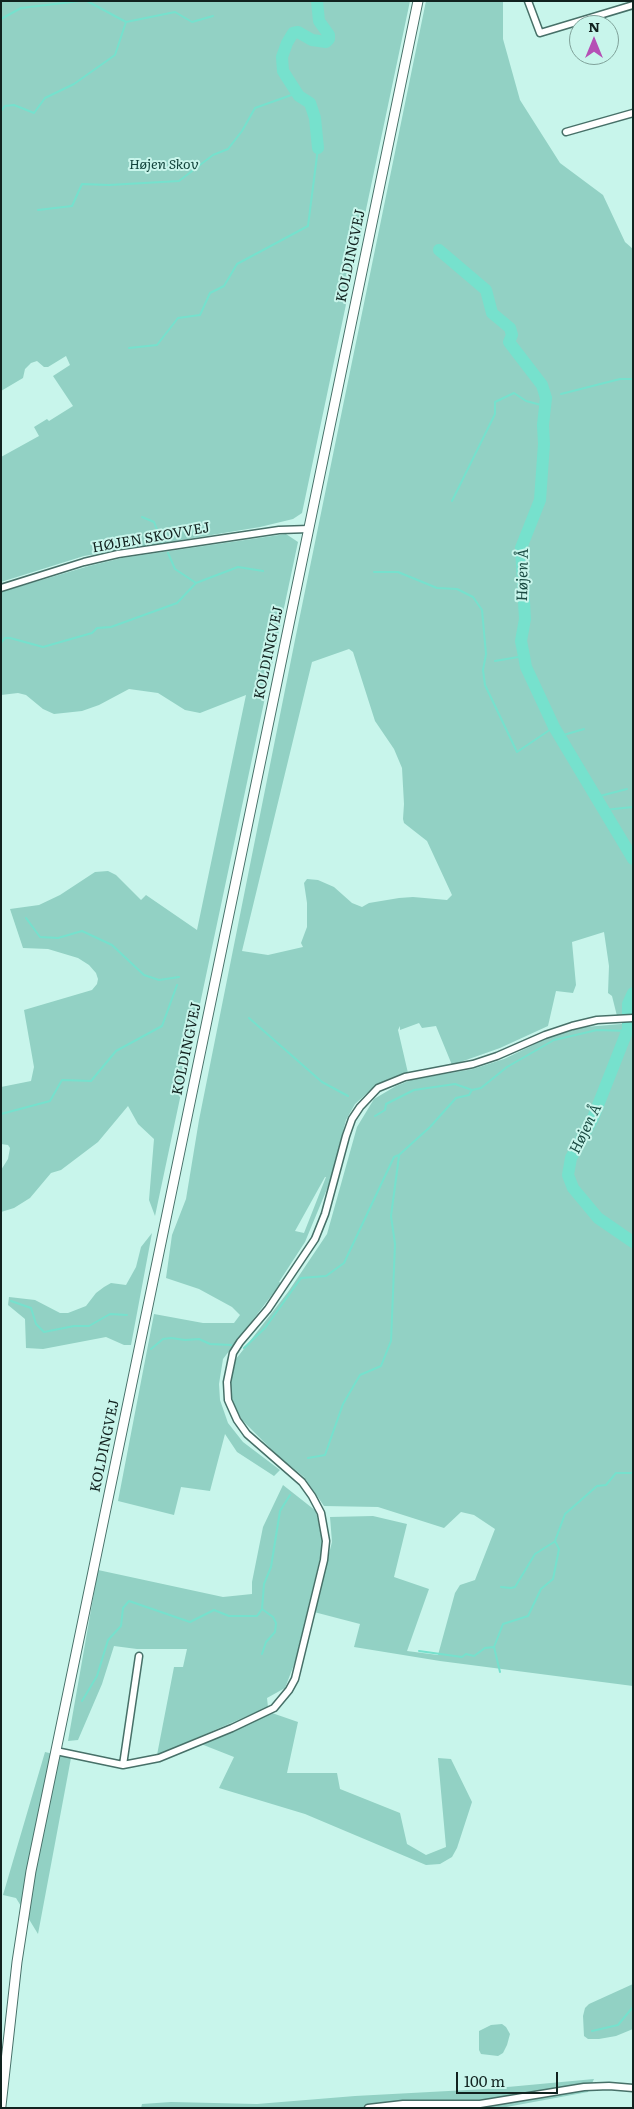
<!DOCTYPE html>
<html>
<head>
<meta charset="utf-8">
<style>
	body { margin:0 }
	#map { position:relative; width:634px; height:2109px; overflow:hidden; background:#c8f5eb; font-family:Literata,serif }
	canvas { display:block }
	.frame { position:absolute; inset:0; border:2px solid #11221f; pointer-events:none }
	.north { position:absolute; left:569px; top:15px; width:50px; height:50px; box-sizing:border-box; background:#c8f5eb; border:1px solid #7fa199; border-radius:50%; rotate:0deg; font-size:14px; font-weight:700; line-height:20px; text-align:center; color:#11221f }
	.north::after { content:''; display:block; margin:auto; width:18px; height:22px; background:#b550b5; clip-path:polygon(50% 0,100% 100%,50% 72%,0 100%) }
	.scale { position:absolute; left:456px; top:2072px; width:102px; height:22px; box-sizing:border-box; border:2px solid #11221f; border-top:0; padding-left:6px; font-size:15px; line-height:18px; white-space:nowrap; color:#11221f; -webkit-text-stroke:4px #c8f5eb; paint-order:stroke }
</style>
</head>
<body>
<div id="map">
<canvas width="634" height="2109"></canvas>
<div class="frame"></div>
<div class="north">N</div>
<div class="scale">100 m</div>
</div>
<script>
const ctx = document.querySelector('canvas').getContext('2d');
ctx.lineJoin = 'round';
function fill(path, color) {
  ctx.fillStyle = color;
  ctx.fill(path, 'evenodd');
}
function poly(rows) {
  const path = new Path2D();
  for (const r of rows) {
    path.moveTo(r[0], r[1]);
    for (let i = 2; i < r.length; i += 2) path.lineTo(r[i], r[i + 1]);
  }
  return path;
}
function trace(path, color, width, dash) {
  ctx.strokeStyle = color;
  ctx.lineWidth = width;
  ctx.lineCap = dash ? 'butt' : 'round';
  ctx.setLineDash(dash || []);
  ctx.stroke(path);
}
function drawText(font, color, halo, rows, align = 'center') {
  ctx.font = font + ' Literata,serif';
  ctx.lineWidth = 4;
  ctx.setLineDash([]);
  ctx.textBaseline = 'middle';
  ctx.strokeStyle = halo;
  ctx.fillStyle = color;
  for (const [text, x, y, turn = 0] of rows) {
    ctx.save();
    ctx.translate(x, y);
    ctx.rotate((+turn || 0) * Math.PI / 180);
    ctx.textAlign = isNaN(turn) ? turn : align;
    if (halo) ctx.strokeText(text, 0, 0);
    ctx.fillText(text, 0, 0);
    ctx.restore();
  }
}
fill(poly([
	[1,1,410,1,302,513,293,519,260,527,84,556,1,582,1,457,39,436,34,427,47,419,49,421,73,406,53,376,70,365,66,356,48,367,44,367,37,361,31,363,25,369,23,378,1,391],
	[426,1,503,1,503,39,520,100,560,163,603,195,625,242,633,249,633,1013,617,1016,612,996,608,993,609,966,604,932,572,942,576,985,573,993,556,991,548,1026,500,1048,452,1065,436,1026,422,1028,419,1023,400,1030,400,1026,398,1030,408,1073,391,1078,376,1085,355,1104,346,1120,329,1184,305,1242,279,1282,281,1283,223,1359,219,1384,220,1400,228,1423,243,1442,280,1470,274,1476,237,1452,225,1434,210,1491,181,1487,174,1515,118,1501,154,1314,203,1323,234,1323,240,1315,232,1307,199,1289,166,1278,172,1235,186,1199,199,1120,296,635],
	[349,649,353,652,375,721,394,749,402,768,404,804,403,819,404,823,427,841,452,895,447,900,413,897,399,898,369,903,362,907,352,903,334,887,318,880,307,879,304,883,307,903,307,927,301,943,303,947,268,955,242,951,312,662],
	[326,1177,304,1233,295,1231,325,1177],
	[286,534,298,542,155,1216,149,1200,154,1139,138,1124,128,1106,98,1142,61,1170,51,1173,30,1198,14,1208,1,1212,1,1170,8,1159,10,1148,8,1145,1,1144,1,1087,31,1081,34,1067,24,1010,92,990,97,984,98,979,96,973,89,965,78,958,48,949,23,948,10,909,39,905,60,895,95,872,108,871,116,875,141,900,146,895,197,930,246,695,200,713,185,710,158,693,129,689,99,705,82,711,54,714,43,709,26,695,18,693,1,695,1,592,89,566,122,558],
	[633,1023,633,1686,440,1661,354,1647,360,1624,314,1612,332,1542,330,1517,373,1516,407,1524,394,1577,429,1589,407,1651,438,1655,455,1593,460,1585,475,1580,495,1529,474,1515,461,1512,444,1528,378,1507,324,1506,304,1477,277,1455,242,1420,233,1403,231,1392,231,1380,236,1359,288,1292,327,1234,357,1127,374,1099,396,1086,411,1080,473,1069,504,1059,552,1036,585,1027],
	[152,1233,131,1345,124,1345,106,1337,43,1349,26,1348,25,1319,8,1305,9,1297,35,1300,60,1313,68,1313,86,1306,96,1293,104,1287,111,1283,126,1285,136,1267,141,1247],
	[283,1485,316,1511,322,1540,321,1554,295,1662,285,1688,267,1698,268,1707,157,1755,174,1667,183,1667,187,1649,137,1649,114,1646,102,1684,78,1740,68,1741,98,1570,223,1597,252,1594,252,1582,263,1527],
	[272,1713,298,1722,287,1773,337,1773,340,1789,400,1813,407,1844,426,1855,446,1847,438,1758,451,1759,472,1802,457,1848,452,1857,440,1864,426,1865,305,1814,219,1788,234,1757,201,1744],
	[45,1752,71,1758,38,1934,16,1898,3,1895],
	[633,1984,633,2029,616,2036,599,2039,588,2039,584,2036,583,2016,585,2008,589,2004],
	[502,2024,506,2027,510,2034,507,2045,503,2053,498,2056,481,2054,479,2050,479,2031,491,2025],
	[594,2079,588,2092,501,2108,141,2108,142,2104,171,2102,257,2104,355,2096,486,2089]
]), '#92d1c4');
trace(poly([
	[87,1,126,22],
	[1,19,21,8,80,1],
	[1,111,5,106,14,105,34,113,45,98,74,84,115,55,126,22,175,12,192,22,213,16],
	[38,210,72,206,82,184,109,185,179,181,213,155,228,149,242,131,255,108,297,93],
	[129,348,157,345,178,318,200,315,210,293,224,286,237,264,308,226,318,148],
	[561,394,620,379,633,379],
	[546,398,551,397],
	[452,501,495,414,495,402,514,393,526,401,545,406],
	[142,517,154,522,162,542],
	[168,553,175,569,196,583],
	[374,572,398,572,437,588,457,589,473,597,482,610,486,654,483,670,485,685,517,752,554,727],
	[1,643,5,638,10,638,43,647,92,633,97,628,111,627,177,603,196,583,238,567,263,571],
	[495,661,524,656],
	[560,736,584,729],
	[596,797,627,789],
	[604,810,633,807],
	[629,853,633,851],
	[26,918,40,937,58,938,82,931,112,945,144,975,159,980,179,977],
	[249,1018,322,1082,348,1096],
	[1,1114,50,1101,62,1080,91,1081,116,1051,162,1026,177,985],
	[375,1116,385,1110,386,1104,414,1090,455,1084,472,1090,481,1088,507,1067,554,1040,597,1030,628,1031],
	[11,1301,31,1308,36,1324,44,1332,74,1326,89,1326,110,1314,127,1315],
	[244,1348,265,1328,301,1278,326,1276,344,1263,394,1157,399,1155,430,1127,456,1098,469,1095,472,1090],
	[151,1349,163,1339,171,1338,185,1340,199,1339,210,1344,231,1345],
	[308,1458,325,1455,343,1404,360,1375,381,1366,391,1341,395,1244,391,1216,399,1156],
	[501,1587,511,1588,515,1587,535,1554,554,1542],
	[494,1647,500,1672],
	[419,1651,462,1657,466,1654,474,1656,485,1648,494,1647,503,1624,528,1616,541,1589,553,1579,559,1549,555,1541,565,1514,597,1486,606,1485,616,1473,633,1473],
	[262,1654,266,1642,275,1632,276,1623,273,1617,262,1609],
	[82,1701,97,1676,108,1640,121,1626,123,1608,129,1601,190,1622,214,1610,229,1616,257,1616,262,1609,264,1584,271,1567,280,1511,290,1495],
	[592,2031,618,2025,633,2007]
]), '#76e1cd', 2);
trace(poly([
	[317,1,319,21,329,35,329,39,326,42,312,40,298,32,293,33,287,43,282,57,283,71,288,79,299,96,310,103,315,118,318,148],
	[439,250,486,290,492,313,510,328,512,335,509,342,542,385,546,398,543,425,544,444,540,500,521,548,525,619,521,641,524,656,526,667,554,727,633,859],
	[633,993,628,1004,628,1029,593,1118,571,1158,568,1175,573,1188,598,1218,633,1242]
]), '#76e1cd', 12);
const street = poly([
	[528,1,540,33,633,5],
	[566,132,633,113],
	[1,588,84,562,118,554,279,530,309,529],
	[56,1751,123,1765,159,1758,232,1728,274,1708,289,1690,295,1679,324,1560,326,1541,321,1513,312,1496,302,1482,247,1434,237,1420,228,1400,227,1382,233,1353,240,1342,268,1309,315,1239,325,1214,346,1136,352,1119,360,1107,378,1088,405,1077,473,1064,497,1056,545,1035,572,1026,597,1020,633,1018],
	[123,1765,139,1656],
	[368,2108,403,2104,480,2104,584,2087,609,2086,633,2088]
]);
const secondary = poly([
	[1,2106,17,1962,31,1871,418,1]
]);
trace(street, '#477068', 9);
trace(secondary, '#477068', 11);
trace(street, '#fff', 6);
trace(secondary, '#fff', 9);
drawText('italic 14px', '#13443c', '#c8f5eb', [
	["Højen Skov",164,165]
]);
drawText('14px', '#11221f', '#c8f5eb', [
	["KOLDINGVEJ",351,256,-78],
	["HØJEN SKOVVEJ",151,538,-10],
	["KOLDINGVEJ",269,653,-78],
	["KOLDINGVEJ",187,1049,-78],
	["KOLDINGVEJ",105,1446,-78]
]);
drawText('italic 15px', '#194941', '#c8f5eb', [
	["Højen Å",523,575,-89],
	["Højen Å",586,1129,-64]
]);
</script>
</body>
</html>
